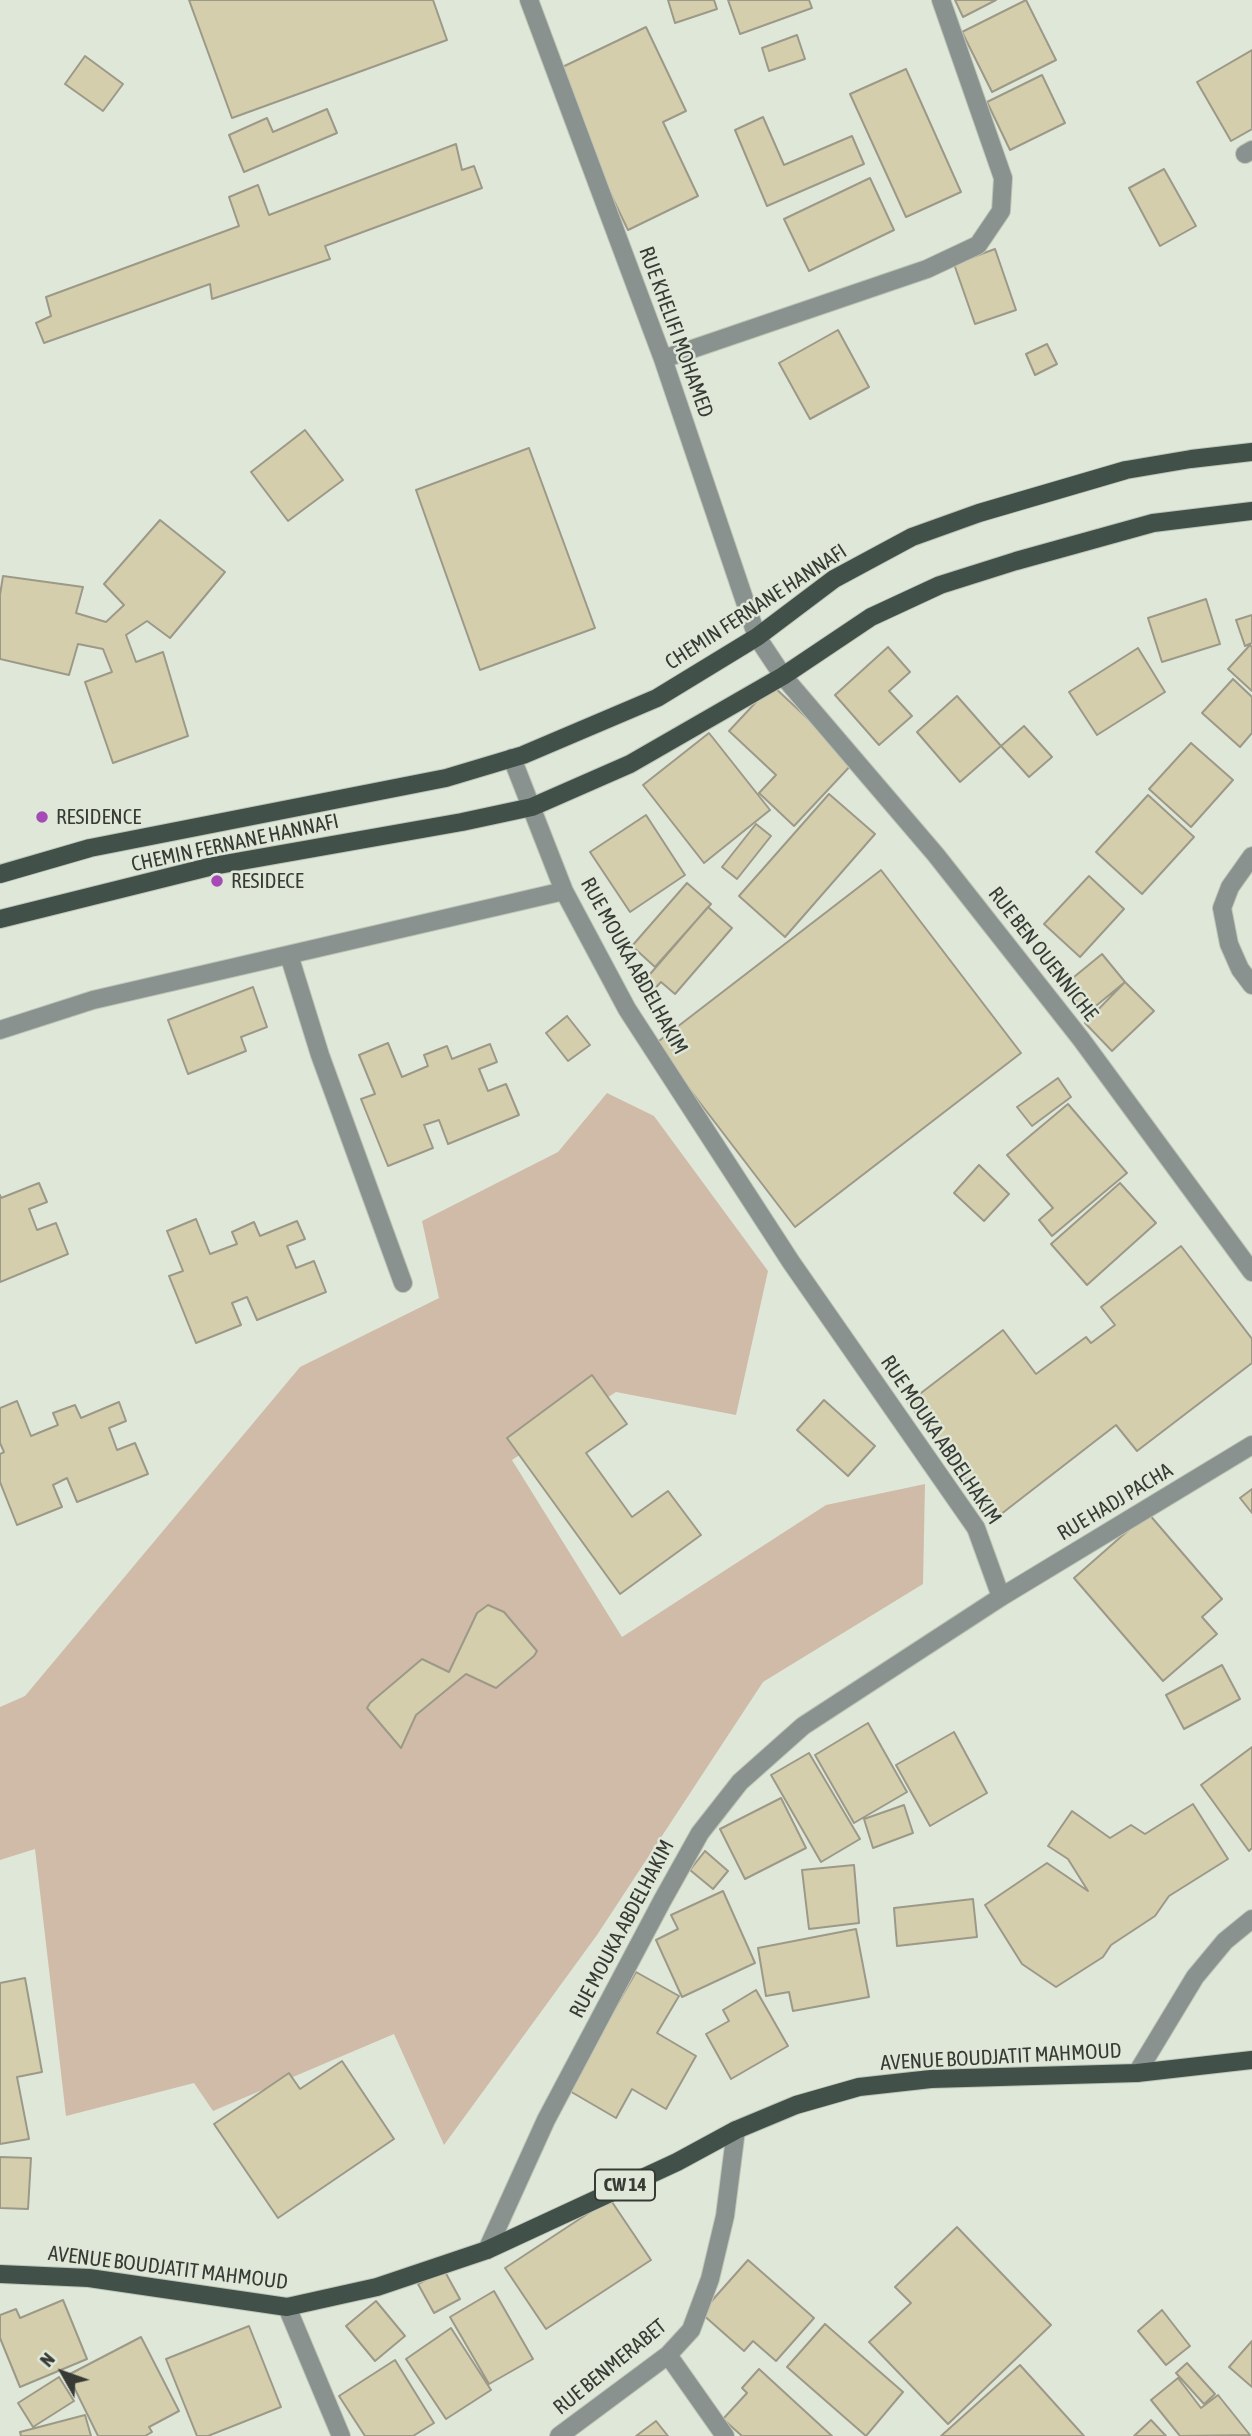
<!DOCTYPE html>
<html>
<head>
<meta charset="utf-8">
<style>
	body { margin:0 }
	#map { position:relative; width:1252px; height:2436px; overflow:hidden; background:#dfe8d8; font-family:"Asap Condensed",sans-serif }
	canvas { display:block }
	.north { position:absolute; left:28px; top:2338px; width:70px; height:70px; -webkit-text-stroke:5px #dfe8d8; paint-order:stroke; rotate:310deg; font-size:19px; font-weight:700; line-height:28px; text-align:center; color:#383b35 }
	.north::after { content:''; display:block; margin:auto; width:24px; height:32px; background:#383b35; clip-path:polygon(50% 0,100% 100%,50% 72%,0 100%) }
</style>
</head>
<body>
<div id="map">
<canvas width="1252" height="2436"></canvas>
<div class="north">N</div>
</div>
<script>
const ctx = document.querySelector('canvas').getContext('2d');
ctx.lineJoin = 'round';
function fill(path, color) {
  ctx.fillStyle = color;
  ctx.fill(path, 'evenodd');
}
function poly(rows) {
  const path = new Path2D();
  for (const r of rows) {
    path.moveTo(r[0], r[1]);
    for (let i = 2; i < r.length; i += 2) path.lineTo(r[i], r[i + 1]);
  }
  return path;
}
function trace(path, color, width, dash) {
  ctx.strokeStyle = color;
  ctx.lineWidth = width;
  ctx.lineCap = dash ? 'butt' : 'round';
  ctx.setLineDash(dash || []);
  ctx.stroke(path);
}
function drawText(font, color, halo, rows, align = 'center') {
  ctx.font = font + ' "Asap Condensed",sans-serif';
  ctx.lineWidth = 5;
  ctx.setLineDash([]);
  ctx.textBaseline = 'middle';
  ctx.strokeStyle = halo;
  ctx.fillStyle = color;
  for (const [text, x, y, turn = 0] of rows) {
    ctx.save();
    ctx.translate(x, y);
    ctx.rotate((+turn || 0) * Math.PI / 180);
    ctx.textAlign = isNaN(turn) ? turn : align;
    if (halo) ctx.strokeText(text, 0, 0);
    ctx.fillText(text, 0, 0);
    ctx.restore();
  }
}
fill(poly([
	[607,1093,654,1116,768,1271,736,1415,616,1392,512,1460,622,1637,826,1505,925,1484,923,1584,763,1682,597,1935,444,2145,394,2034,213,2111,194,2083,66,2116,35,1849,0,1860,0,1707,25,1696,300,1367,439,1298,422,1221,558,1152]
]), '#cfbba8');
const building = poly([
	[189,0,433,0,447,40,232,118,189,0],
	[668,0,714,0,717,9,675,23,668,0],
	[728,0,809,0,812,8,740,34,728,0],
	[955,0,996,0,963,17,955,0],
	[1026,0,1056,60,992,92,962,32,1026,0],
	[646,27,686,111,663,122,698,196,628,230,552,72,646,27],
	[797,35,805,59,769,71,762,48,797,35],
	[1252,50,1252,129,1231,141,1197,82,1252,50],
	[85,56,123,84,103,111,65,84,85,56],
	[906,69,961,192,906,217,850,94,906,69],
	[1042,75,1065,123,1010,150,987,102,1042,75],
	[327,109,337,133,244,172,229,135,267,118,273,132,327,109],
	[763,117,784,165,852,136,864,164,767,206,735,130,763,117],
	[456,144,462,170,474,166,482,188,325,246,330,259,212,299,210,284,44,343,36,323,51,316,46,297,239,226,229,197,258,185,269,215,456,144],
	[1164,169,1196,226,1160,246,1129,188,1164,169],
	[870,178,894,230,809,271,784,219,870,178],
	[995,249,1016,310,975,324,954,264,995,249],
	[838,330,869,387,810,419,779,363,838,330],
	[1047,344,1057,364,1035,375,1026,354,1047,344],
	[305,430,343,480,288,521,251,472,305,430],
	[529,448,595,628,480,670,416,490,529,448],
	[160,520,225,572,170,638,147,621,126,635,136,662,163,652,188,736,113,763,85,682,112,672,103,649,78,644,69,675,0,659,0,595,3,576,83,587,76,613,106,622,124,605,104,584,160,520],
	[1206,599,1220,644,1162,662,1148,618,1206,599],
	[1252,615,1252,643,1245,646,1236,620,1252,615],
	[1250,645,1252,647,1252,691,1228,669,1250,645],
	[888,647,910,672,889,691,912,716,879,745,835,695,888,647],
	[1138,648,1165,692,1097,735,1069,692,1138,648],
	[1233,679,1252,697,1252,733,1240,747,1202,713,1233,679],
	[772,685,854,762,794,826,759,793,776,775,729,731,772,685],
	[957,696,1001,746,960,782,917,732,957,696],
	[1024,726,1052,757,1029,777,1001,746,1024,726],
	[709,733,770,810,704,863,643,785,709,733],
	[1191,743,1233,780,1191,827,1149,789,1191,743],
	[829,794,875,834,785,937,739,896,829,794],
	[1148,795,1194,837,1142,894,1096,852,1148,795],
	[646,815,685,875,630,912,590,852,646,815],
	[756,824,771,836,737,879,722,867,756,824],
	[881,870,1021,1053,795,1227,655,1044,881,870],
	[1089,876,1124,909,1080,957,1044,924,1089,876],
	[687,883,711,904,655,967,632,946,687,883],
	[708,907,732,928,675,994,661,982,647,997,638,988,708,907],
	[1102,954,1125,982,1086,1014,1063,986,1102,954],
	[1125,982,1154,1011,1112,1051,1085,1023,1125,982],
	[253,987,267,1027,241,1037,246,1051,188,1074,168,1020,253,987],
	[567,1016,590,1045,568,1061,546,1033,567,1016],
	[388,1043,402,1077,428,1066,424,1055,447,1046,452,1059,490,1044,497,1062,479,1069,488,1091,506,1084,519,1115,448,1144,439,1120,424,1125,433,1148,388,1166,361,1099,375,1094,359,1055,388,1043],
	[1058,1078,1071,1097,1032,1126,1017,1107,1058,1078],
	[1068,1104,1127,1173,1052,1236,1039,1220,1053,1208,1007,1155,1068,1104],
	[979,1165,1009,1194,984,1221,954,1193,979,1165],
	[39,1183,47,1202,29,1209,37,1230,56,1223,68,1254,0,1282,0,1195,1,1198,39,1183],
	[1120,1183,1156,1223,1087,1285,1051,1244,1120,1183],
	[196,1219,210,1254,237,1244,232,1232,254,1222,260,1236,297,1221,305,1239,287,1246,296,1268,314,1261,326,1292,257,1320,247,1297,232,1303,241,1325,196,1343,169,1276,183,1271,167,1231,196,1219],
	[1181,1246,1252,1339,1252,1363,1137,1451,1116,1425,996,1518,908,1403,1003,1330,1036,1374,1086,1337,1091,1343,1115,1325,1101,1307,1181,1246],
	[592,1375,627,1424,586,1453,632,1517,668,1491,701,1535,620,1594,507,1438,592,1375],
	[824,1400,875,1446,848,1476,797,1430,824,1400],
	[17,1401,31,1436,58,1425,53,1413,75,1405,81,1418,119,1402,126,1421,109,1428,117,1450,135,1443,148,1474,77,1502,67,1478,53,1485,62,1507,17,1525,0,1482,0,1454,4,1452,0,1443,0,1408,17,1401],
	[1252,1489,1252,1513,1240,1498,1252,1489],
	[1148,1513,1222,1599,1202,1617,1217,1634,1163,1681,1074,1578,1148,1513],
	[488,1605,504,1612,537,1651,534,1656,496,1688,466,1674,416,1715,401,1748,367,1708,370,1703,422,1659,449,1672,477,1613,488,1605],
	[1222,1665,1240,1699,1184,1729,1166,1695,1222,1665],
	[868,1723,907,1792,854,1823,815,1755,868,1723],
	[954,1732,987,1793,930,1826,896,1765,954,1732],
	[1252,1747,1252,1848,1249,1851,1201,1785,1252,1747],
	[809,1753,860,1839,821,1862,771,1775,809,1753],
	[781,1798,806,1848,745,1879,720,1829,781,1798],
	[1193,1804,1228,1859,1169,1896,1155,1916,1111,1945,1103,1957,1056,1987,1022,1964,985,1905,1047,1863,1088,1891,1068,1859,1048,1846,1072,1811,1110,1838,1131,1825,1145,1834,1193,1804],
	[904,1805,913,1833,873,1848,864,1819,904,1805],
	[705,1851,728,1871,713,1889,690,1870,705,1851],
	[854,1865,859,1923,809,1929,802,1870,854,1865],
	[723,1891,755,1963,682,1997,656,1940,678,1929,671,1915,723,1891],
	[973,1899,977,1937,897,1946,894,1908,973,1899],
	[856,1929,869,1997,793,2011,789,1992,766,1996,758,1948,856,1929],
	[636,1972,679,1996,657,2033,696,2056,666,2109,632,2089,616,2118,568,2090,636,1972],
	[25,1978,42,2072,17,2077,29,2139,0,2144,0,1983,25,1978],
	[756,1990,788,2046,731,2079,706,2034,729,2021,723,2010,756,1990],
	[342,2061,394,2139,278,2218,214,2124,289,2073,300,2089,342,2061],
	[0,2157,31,2158,28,2209,0,2208,0,2157],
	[610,2199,651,2260,546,2329,505,2268,610,2199],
	[957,2227,1051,2325,948,2424,869,2342,911,2303,895,2287,957,2227],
	[748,2260,814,2318,776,2361,753,2341,744,2351,701,2313,748,2260],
	[444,2270,460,2299,434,2313,418,2284,444,2270],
	[494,2291,533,2359,489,2384,450,2317,494,2291],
	[63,2300,87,2359,20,2387,0,2338,0,2315,16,2309,20,2318,63,2300],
	[376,2301,405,2336,375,2361,346,2326,376,2301],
	[1162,2310,1190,2346,1166,2365,1138,2331,1162,2310],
	[825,2324,903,2392,866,2436,787,2367,825,2324],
	[249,2326,281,2407,208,2436,197,2436,166,2359,249,2326],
	[451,2328,491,2390,446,2419,406,2359,451,2328],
	[141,2337,179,2411,149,2427,152,2432,145,2436,98,2436,68,2375,141,2337],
	[1252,2341,1252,2387,1229,2367,1252,2341],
	[395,2360,434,2423,413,2436,365,2436,339,2396,395,2360],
	[1187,2363,1215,2394,1204,2404,1176,2373,1187,2363],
	[1020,2365,1084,2436,941,2436,1020,2365],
	[759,2369,832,2436,742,2436,723,2419,747,2393,742,2388,759,2369],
	[59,2377,74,2401,33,2427,18,2403,59,2377],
	[1178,2378,1201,2408,1218,2395,1250,2435,1180,2436,1151,2400,1178,2378],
	[85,2415,91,2436,21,2436,20,2432,85,2415],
	[1151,2420,1166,2436,1134,2436,1151,2420],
	[656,2421,668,2436,636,2436,656,2421]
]);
fill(building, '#d4ceac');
trace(building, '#9c9989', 2);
const minor = poly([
	[529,0,663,359,757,637,783,676,936,855,1081,1039,1252,1272],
	[1245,154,1252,150],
	[663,359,927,269,978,245,1001,211,1003,178,941,0],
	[1252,856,1230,887,1222,908,1229,944,1240,969,1252,985],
	[289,955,320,1055,403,1283],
	[0,1030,93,1000,564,891],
	[1001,1597,1252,1445],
	[1137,2073,1195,1977,1225,1941,1252,1919],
	[487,2250,546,2120,662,1901,700,1833,740,1782,803,1726,1001,1597,976,1528,791,1262,627,1009,564,891,512,758],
	[287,2307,341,2436],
	[668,2355,725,2436],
	[559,2436,668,2355,691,2330,710,2279,725,2216,736,2130]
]);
const major = poly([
	[0,874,90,848,446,778,523,755,657,698,757,637,834,579,912,537,979,513,1126,470,1191,459,1252,452],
	[0,919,213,866,462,822,532,807,630,764,783,676,871,617,940,585,1016,561,1153,523,1252,511],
	[0,2274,89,2278,287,2307,377,2287,487,2250,677,2162,736,2130,796,2105,859,2087,931,2079,1137,2073,1252,2060]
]);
trace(minor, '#bec5b7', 20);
trace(major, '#bec5b7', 20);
trace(minor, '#8a928f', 18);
trace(major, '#42504a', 18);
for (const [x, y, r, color] of [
	[42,817,7,"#a64bb6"],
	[217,881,7,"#a64bb6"]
]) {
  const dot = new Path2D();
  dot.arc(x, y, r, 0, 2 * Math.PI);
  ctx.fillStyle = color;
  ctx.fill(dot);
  trace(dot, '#dfe8d8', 2.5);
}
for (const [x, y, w] of [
	[625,2185,60]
]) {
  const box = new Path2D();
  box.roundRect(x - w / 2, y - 15.5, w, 31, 5);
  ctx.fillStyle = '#dfe8d8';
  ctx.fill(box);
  trace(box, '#383b35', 2);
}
drawText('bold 19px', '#383b35', null, [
	["CW 14",625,2185]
]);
drawText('21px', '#383b35', '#dfe8d8', [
	["RUE KHELIFI MOHAMED",676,332,70],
	["CHEMIN FERNANE HANNAFI",756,607,-33],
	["CHEMIN FERNANE HANNAFI",235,843,-12],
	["RUE BEN OUENNICHE",1043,954,52],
	["RUE MOUKA ABDELHAKIM",634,966,61],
	["RUE MOUKA ABDELHAKIM",941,1440,56],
	["RUE HADJ PACHA",1115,1502,-31],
	["RUE MOUKA ABDELHAKIM",622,1929,-62],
	["AVENUE BOUDJATIT MAHMOUD",1001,2057,-3],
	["AVENUE BOUDJATIT MAHMOUD",168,2268,7],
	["RUE BENMERABET",610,2367,-39]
]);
drawText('21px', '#383b35', '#dfe8d8', [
	["RESIDENCE",56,817],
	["RESIDECE",231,881]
], 'left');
</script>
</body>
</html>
